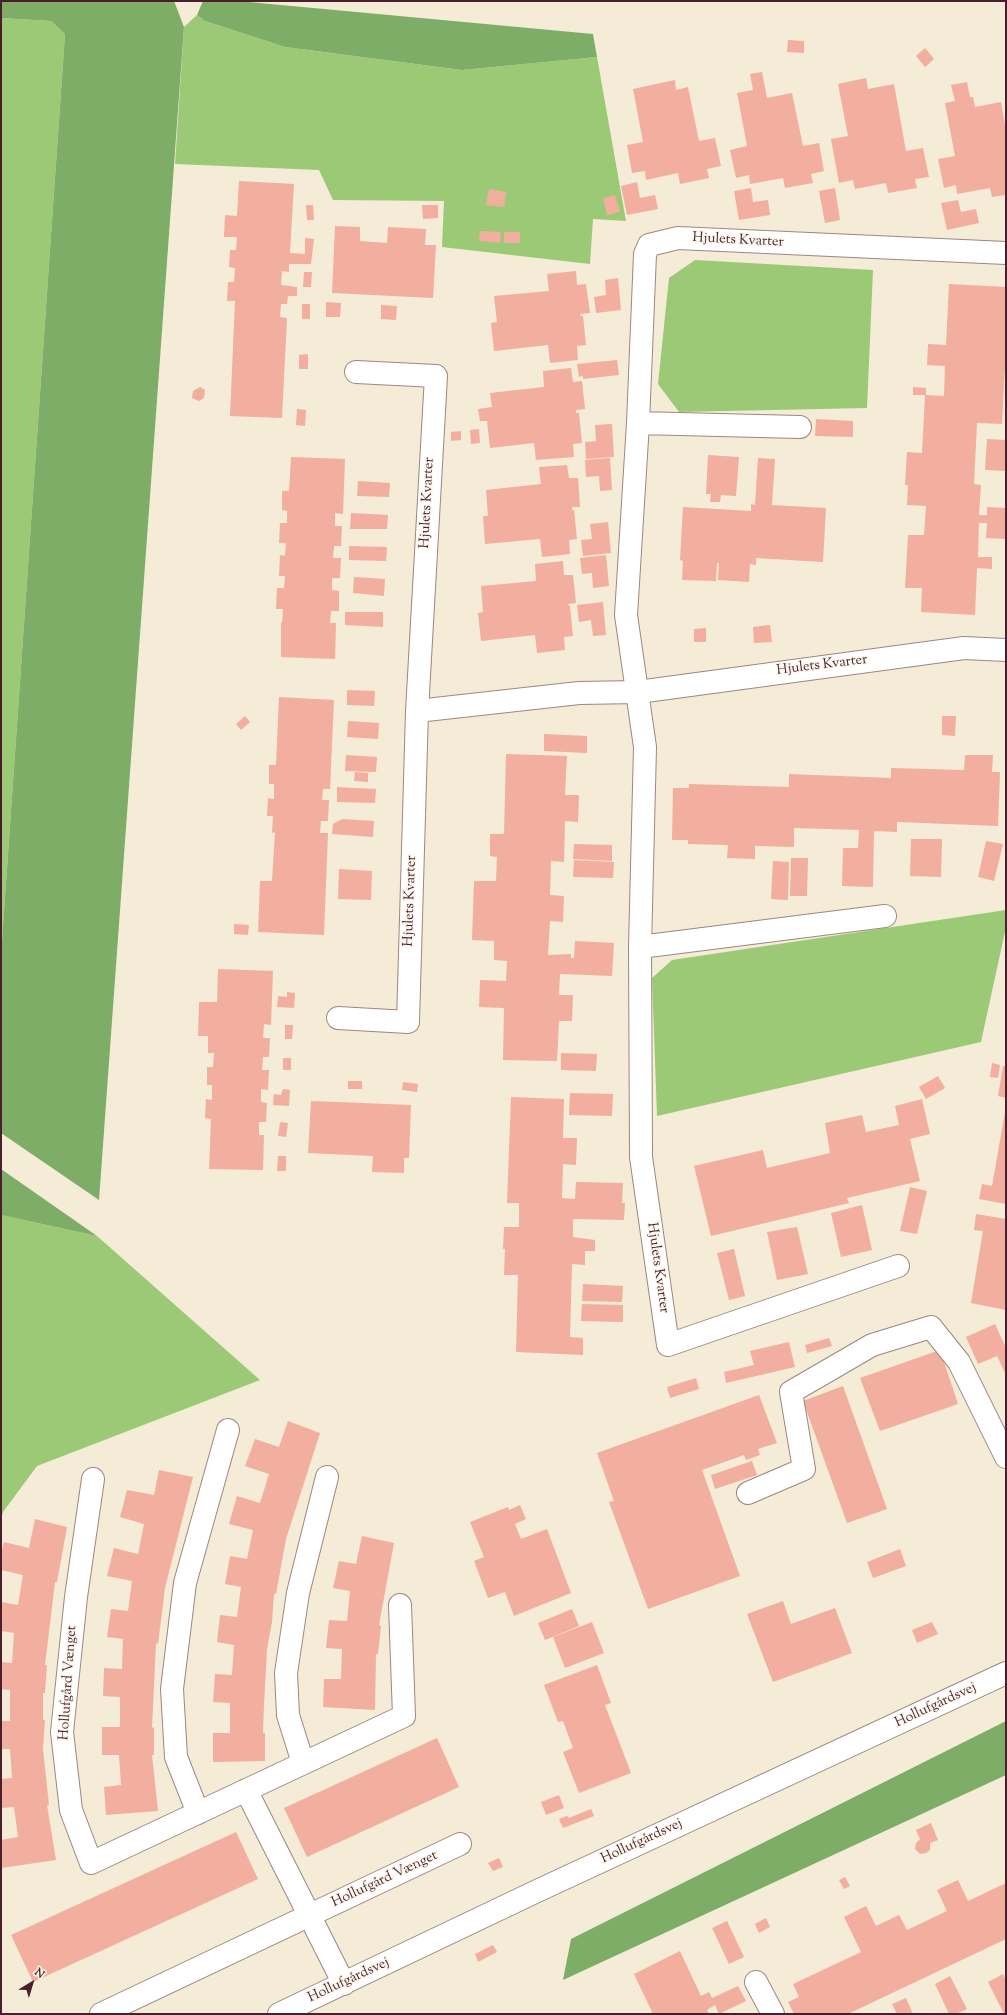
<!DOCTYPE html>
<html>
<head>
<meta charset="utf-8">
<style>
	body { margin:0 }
	#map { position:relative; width:1007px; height:2015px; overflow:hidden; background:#f4ecd6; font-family:"Sorts Mill Goudy",serif }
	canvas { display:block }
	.frame { position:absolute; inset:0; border:2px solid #4a1f2b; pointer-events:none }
	.north { position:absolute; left:12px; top:1963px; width:40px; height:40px; -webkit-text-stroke:3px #fbf7ec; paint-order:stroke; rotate:38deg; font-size:11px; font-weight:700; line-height:16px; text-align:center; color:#4a1f2b }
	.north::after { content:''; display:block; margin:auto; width:14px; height:18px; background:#4a1f2b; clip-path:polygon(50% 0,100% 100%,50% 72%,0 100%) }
</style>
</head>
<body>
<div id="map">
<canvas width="1007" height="2015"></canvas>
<div class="frame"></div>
<div class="north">N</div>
</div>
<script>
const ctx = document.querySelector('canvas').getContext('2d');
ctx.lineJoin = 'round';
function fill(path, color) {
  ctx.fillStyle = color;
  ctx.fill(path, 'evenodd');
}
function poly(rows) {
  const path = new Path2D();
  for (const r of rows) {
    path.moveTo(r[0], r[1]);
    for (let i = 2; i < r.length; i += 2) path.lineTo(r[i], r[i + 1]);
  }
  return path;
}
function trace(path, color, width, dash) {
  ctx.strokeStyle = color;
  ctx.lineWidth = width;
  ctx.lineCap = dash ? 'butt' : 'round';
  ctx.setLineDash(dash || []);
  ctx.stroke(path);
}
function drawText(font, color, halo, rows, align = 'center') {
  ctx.font = font + ' "Sorts Mill Goudy",serif';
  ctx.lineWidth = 3;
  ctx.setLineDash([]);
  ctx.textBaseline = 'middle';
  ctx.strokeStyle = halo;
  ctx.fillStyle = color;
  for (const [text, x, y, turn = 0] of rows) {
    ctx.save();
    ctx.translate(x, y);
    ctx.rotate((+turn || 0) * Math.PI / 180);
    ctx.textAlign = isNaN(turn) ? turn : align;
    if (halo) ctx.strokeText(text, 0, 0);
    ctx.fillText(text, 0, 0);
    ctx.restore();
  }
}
fill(poly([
	[197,15,205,21,285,47,462,70,597,57,626,221,593,219,590,264,442,247,444,201,333,200,319,170,175,164,184,27],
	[1,18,51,21,65,34,1,955],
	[695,260,873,270,867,408,679,412,658,384,669,278],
	[1006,910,1006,927,981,1042,657,1116,652,978,672,960],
	[1,1215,97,1236,260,1380,37,1466,3,1512,1,1519]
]), '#9cc976');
fill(poly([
	[1,1,174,1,184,27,99,1200,1,1133,1,955,65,34,51,21,1,18],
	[203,1,238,1,593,34,597,57,462,70,285,47,205,21,197,15],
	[1,1169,97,1236,1,1215],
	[1006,1721,1006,1775,563,1980,571,1939]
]), '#7dad67');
fill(poly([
	[788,40,804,41,804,53,787,52],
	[925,48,934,59,925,67,916,56],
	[762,72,767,98,792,93,803,146,819,143,824,171,811,174,813,183,785,188,783,178,750,184,749,175,736,178,730,150,747,146,737,93,753,90,750,74],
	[866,78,868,89,894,84,906,151,923,148,929,177,915,179,917,188,888,193,886,183,855,189,853,180,839,183,831,139,848,136,838,84],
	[675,80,676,90,688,87,699,141,715,138,721,166,707,169,709,178,680,184,678,173,646,180,645,171,632,173,627,145,643,142,633,89],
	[967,82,970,97,973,97,975,107,1001,102,1006,130,1006,195,992,197,990,188,957,194,956,185,944,188,938,159,955,156,945,103,955,101,951,85],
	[239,181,294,184,290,253,305,254,305,238,314,239,311,264,289,264,289,272,282,271,281,285,297,287,297,296,288,296,287,304,281,304,280,317,287,318,282,418,230,416,235,301,227,301,228,282,234,282,235,268,229,267,230,250,236,250,237,237,224,237,225,215,237,216],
	[637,182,640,198,655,195,658,209,627,215,621,186],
	[751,188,753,202,768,200,770,215,739,220,734,191],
	[835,188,840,220,825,223,819,191],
	[489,189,506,192,504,207,486,205],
	[615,195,620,212,607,215,603,198],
	[958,200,961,212,976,209,979,223,947,230,941,203],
	[306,205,313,205,314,220,307,220],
	[422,205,438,205,438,218,423,219],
	[335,226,360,227,360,241,387,243,388,227,426,229,425,245,436,245,433,298,332,293],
	[480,231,501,232,500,243,479,241],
	[504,232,520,232,520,243,504,243],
	[576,271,577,285,586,284,590,313,580,314,581,316,583,316,586,345,577,346,578,360,550,363,548,345,494,351,491,323,497,322,494,296,549,291,547,274],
	[304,272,312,272,311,287,303,287],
	[618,278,621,310,596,313,594,297,606,295,605,280],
	[949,284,1006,287,1006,348,1002,424,977,423,974,484,981,485,979,515,987,515,987,507,1006,508,1006,539,986,538,987,523,979,523,978,557,992,557,992,569,977,568,975,615,921,612,922,588,905,588,908,535,924,535,926,506,907,505,908,485,905,485,907,452,922,453,925,395,913,395,913,387,926,388,926,395,944,396,945,366,927,365,928,344,946,345],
	[326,302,341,303,340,317,326,317],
	[302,304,310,304,310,319,302,319],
	[381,305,397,306,396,320,381,319],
	[308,354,308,369,299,369,299,355],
	[617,360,619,375,583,379,583,376,579,377,577,364],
	[571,368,573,382,582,381,585,409,576,410,576,413,579,413,582,443,573,444,574,457,536,460,534,443,490,448,487,421,480,421,478,409,492,407,490,393,544,387,543,371],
	[200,387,205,390,204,398,199,401,192,398,193,391],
	[297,409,306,410,305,426,296,425],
	[816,419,853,421,853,437,815,436],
	[612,424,614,457,586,459,585,442,596,441,595,425],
	[479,429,480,443,471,444,470,430],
	[461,431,461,440,451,441,451,432],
	[987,439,1006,440,1006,471,985,470],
	[708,455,739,457,736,496,721,495,720,502,710,502,711,494,706,494],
	[291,457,345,459,343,514,335,513,335,526,342,526,341,546,334,546,333,558,341,558,340,578,332,578,332,590,339,591,339,611,331,611,330,623,336,623,335,659,281,657,281,623,282,623,283,609,276,609,277,588,284,588,285,576,279,576,280,555,285,556,286,543,279,543,280,523,287,523,287,511,282,510,282,491,289,491],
	[610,458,612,490,600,491,599,476,586,477,585,460],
	[758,458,775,459,772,505,826,508,823,562,756,558,756,565,750,564,749,582,718,580,719,563,717,563,716,581,682,580,683,561,680,560,683,507,751,511,751,504,755,505],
	[567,465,569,478,578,478,580,507,572,507,572,510,574,510,577,539,569,540,570,554,542,557,540,539,485,544,483,516,488,516,486,490,541,484,539,467],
	[358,481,390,483,389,497,357,496],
	[351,513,388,515,387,529,350,529],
	[608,522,611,553,583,556,581,540,592,539,590,524],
	[349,546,387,547,386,561,349,560],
	[606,555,609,586,593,588,592,573,582,574,580,558],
	[563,561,564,575,573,575,576,603,567,604,570,606,573,636,564,637,565,650,537,653,535,635,481,641,478,613,483,612,481,586,536,581,535,564],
	[354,577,385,579,384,596,353,593],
	[603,602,606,635,593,636,591,620,579,622,577,605],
	[345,612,383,612,383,627,345,625],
	[770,625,772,642,754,643,753,627],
	[706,628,706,642,694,642,694,629],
	[347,690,375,691,374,706,347,705],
	[279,697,334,700,330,789,323,789,322,800,329,800,328,821,321,821,320,833,328,833,324,935,258,932,260,881,272,881,275,832,272,833,273,816,267,816,268,798,274,799,274,784,269,784,269,765,276,765],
	[245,716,250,722,241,730,236,724],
	[942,716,956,716,955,736,942,735],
	[348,721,379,723,378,739,347,737],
	[544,734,587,736,587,753,544,751],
	[506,754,567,756,565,795,579,795,578,822,565,821,564,862,551,861,550,895,564,896,563,922,550,921,548,955,571,954,571,958,574,958,575,941,614,943,612,976,560,974,559,995,573,995,572,1021,559,1021,557,1061,503,1060,504,1008,479,1007,480,980,506,981,507,961,494,960,494,941,472,940,474,881,496,881,497,857,490,856,490,834,504,834],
	[346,755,377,757,376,772,345,771],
	[965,755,993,755,992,772,1000,772,998,826,897,822,897,832,874,831,873,887,842,886,843,848,858,848,859,830,794,828,794,847,755,846,755,859,727,858,728,845,688,844,688,840,672,840,673,788,689,788,689,784,789,787,789,774,891,778,891,768,964,770],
	[355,772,368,773,368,782,354,781],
	[337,787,376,789,375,803,337,802],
	[342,819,374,821,373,837,332,834,333,824],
	[911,839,942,839,941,877,910,876],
	[986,841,1003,844,994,881,978,877],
	[574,844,612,845,612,861,573,859],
	[791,858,808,858,807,896,790,896],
	[574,860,614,862,613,878,573,877],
	[773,861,789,862,788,900,771,899],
	[339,869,372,871,371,900,338,899],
	[234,924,249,925,248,935,234,934],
	[218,969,273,971,271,1025,264,1024,263,1038,270,1038,269,1057,263,1057,262,1070,269,1070,268,1090,261,1089,261,1102,267,1103,266,1122,259,1122,259,1135,264,1135,263,1170,209,1169,211,1119,205,1118,206,1099,212,1100,212,1085,207,1085,207,1067,213,1067,214,1053,208,1053,208,1036,198,1036,199,1002,217,1002],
	[287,992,295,993,294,1008,277,1007,278,996,287,997],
	[285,1025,293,1025,292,1039,285,1039],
	[561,1053,597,1054,596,1071,561,1070],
	[283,1058,291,1058,291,1070,283,1070],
	[992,1063,1000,1065,998,1078,990,1077],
	[1003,1066,1006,1066,1006,1098,998,1096],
	[938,1076,945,1088,926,1099,919,1087],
	[348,1081,362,1081,362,1089,348,1089],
	[403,1082,418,1084,417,1092,402,1090],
	[283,1089,290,1090,289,1106,273,1105,274,1094,281,1095],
	[570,1093,613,1094,612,1116,569,1115],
	[511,1097,564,1099,563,1138,577,1138,576,1165,563,1164,562,1198,575,1199,576,1182,623,1183,622,1203,625,1203,624,1220,573,1219,573,1237,595,1240,595,1251,585,1251,585,1265,572,1264,570,1337,583,1338,583,1355,516,1352,518,1275,504,1275,505,1249,503,1249,504,1227,519,1227,519,1203,507,1203],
	[922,1099,930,1134,910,1139,920,1181,847,1198,849,1203,711,1236,694,1166,763,1150,767,1168,830,1153,825,1123,862,1115,866,1132,899,1125,895,1106],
	[311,1101,411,1105,409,1158,404,1158,404,1173,372,1172,373,1156,308,1153],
	[1005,1112,1006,1112,1006,1204,979,1199,982,1184,992,1186],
	[280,1122,288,1123,286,1137,278,1136],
	[278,1156,286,1156,286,1171,277,1171],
	[910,1187,927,1191,917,1234,900,1231],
	[862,1205,872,1250,841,1257,831,1213],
	[976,1214,1006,1219,1006,1310,971,1303,983,1231,974,1230],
	[797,1227,808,1274,777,1280,767,1232],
	[734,1249,745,1296,729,1300,717,1253],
	[583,1284,623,1286,622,1302,582,1301],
	[582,1304,623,1305,623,1322,581,1321],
	[995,1324,1006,1348,1006,1375,997,1356,978,1364,966,1337],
	[829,1338,832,1346,807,1353,805,1345],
	[789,1342,795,1367,726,1383,724,1372,754,1365,750,1351],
	[940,1350,958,1404,880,1431,860,1378],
	[696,1378,699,1389,670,1398,667,1387],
	[843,1386,887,1509,847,1523,803,1401],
	[759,1395,777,1443,758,1449,760,1455,746,1460,744,1455,702,1470,740,1576,648,1609,609,1502,614,1501,597,1453],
	[288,1421,320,1433,286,1539,276,1594,274,1594,272,1622,267,1649,264,1705,263,1733,265,1733,265,1761,213,1762,213,1733,230,1733,230,1703,213,1702,215,1674,232,1675,234,1645,217,1642,220,1615,237,1617,241,1587,225,1584,230,1556,247,1559,253,1530,229,1524,237,1496,260,1503,269,1474,245,1466,255,1439,279,1447],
	[752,1461,757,1475,715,1489,711,1475],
	[159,1470,193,1477,165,1588,158,1644,156,1643,152,1728,154,1727,154,1755,152,1755,158,1811,106,1815,104,1787,121,1785,119,1755,102,1755,102,1727,120,1727,120,1697,103,1696,104,1668,122,1669,123,1639,107,1637,111,1609,128,1611,132,1581,107,1576,114,1548,138,1554,144,1524,120,1517,127,1490,154,1495],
	[520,1505,526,1519,515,1524,521,1539,547,1529,571,1593,514,1616,505,1592,488,1598,474,1561,484,1557,470,1522,508,1507,509,1510],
	[35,1519,67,1527,57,1582,55,1582,45,1665,47,1665,45,1693,43,1693,43,1720,45,1720,43,1749,49,1805,47,1805,56,1860,1,1868,1,1840,18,1837,14,1807,1,1808,1,1779,12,1778,10,1749,1,1749,1,1721,10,1721,10,1690,1,1689,1,1662,12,1663,14,1633,1,1631,1,1602,18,1605,23,1575,1,1570,1,1555,4,1542,29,1548],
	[362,1536,394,1543,379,1625,381,1626,378,1654,376,1654,375,1710,323,1707,324,1679,341,1679,342,1649,326,1648,329,1620,347,1621,350,1591,333,1588,339,1561,356,1564],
	[900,1549,906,1566,873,1578,867,1562],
	[783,1601,791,1624,835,1608,852,1653,773,1682,747,1614],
	[572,1609,579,1626,545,1640,538,1623],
	[592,1622,604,1653,565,1668,553,1637],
	[932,1622,938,1634,917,1643,912,1630],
	[597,1665,611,1703,605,1705,631,1773,579,1793,563,1752,573,1748,563,1721,558,1722,544,1685],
	[437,1738,459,1787,307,1857,284,1808],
	[559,1795,564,1808,546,1815,541,1802],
	[591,1809,594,1816,563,1828,559,1819,567,1816,569,1818],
	[931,1823,938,1840,930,1843,930,1850,926,1853,920,1854,915,1849,916,1843,920,1839,916,1830],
	[236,1832,258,1879,33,1982,11,1935],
	[499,1858,503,1867,493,1871,488,1863],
	[845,1877,850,1886,844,1889,839,1880],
	[958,1880,968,1901,1006,1883,1006,1939,848,2014,794,2014,788,2002,799,1997,793,1984,861,1952,844,1917,866,1906,876,1926,899,1915,907,1930,947,1911,937,1890],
	[766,1918,770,1927,759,1933,755,1924],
	[727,1921,744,1957,729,1964,712,1928],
	[493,1945,497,1952,478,1962,475,1954],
	[680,1951,701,1996,709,1992,712,1998,738,1986,746,2001,719,2014,715,2005,707,2010,709,2014,653,2014,634,1974],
	[1003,1974,1006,1980,1006,2014,1004,2014,988,1982],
	[950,1976,967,2009,956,2014,949,2014,935,1984],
	[906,1998,913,2014,897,2014,892,2004]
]), '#f2ae9e');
const minor = poly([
	[638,423,800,427],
	[417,711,579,693,638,692,964,648,1006,650],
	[640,947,885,916],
	[338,1018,408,1022,417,711,436,376,356,372],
	[898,1266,668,1345,641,1157,640,947,645,747,626,615,638,423,645,254,649,245,678,238,1006,253],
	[93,1479,76,1597,62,1732,71,1810,91,1863,404,1716,400,1605],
	[748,1493,804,1469,791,1392,872,1345,931,1327,959,1362,1006,1457],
	[303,1763,288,1715,286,1673,298,1593,327,1477],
	[246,1790,344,1984],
	[198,1813,176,1757,172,1689,185,1583,228,1430],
	[756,1982,773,2014],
	[101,2014,460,1844],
	[279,2014,535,1892,1006,1673]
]);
trace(minor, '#9f8680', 24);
trace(minor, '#fff', 22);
drawText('14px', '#4a1f2b', '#fbf7ec', [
	["Hjulets Kvarter",738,241,3],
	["Hjulets Kvarter",428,503,-87],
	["Hjulets Kvarter",822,666,-7],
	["Hjulets Kvarter",411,901,-88],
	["Hjulets Kvarter",657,1268,82],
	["Hollufgård Vænget",69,1683,-86],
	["Hollufgårdsvej",936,1706,-25],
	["Hollufgårdsvej",642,1842,-25],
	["Hollufgård Vænget",385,1880,-25],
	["Hollufgårdsvej",349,1981,-25]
]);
</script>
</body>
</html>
